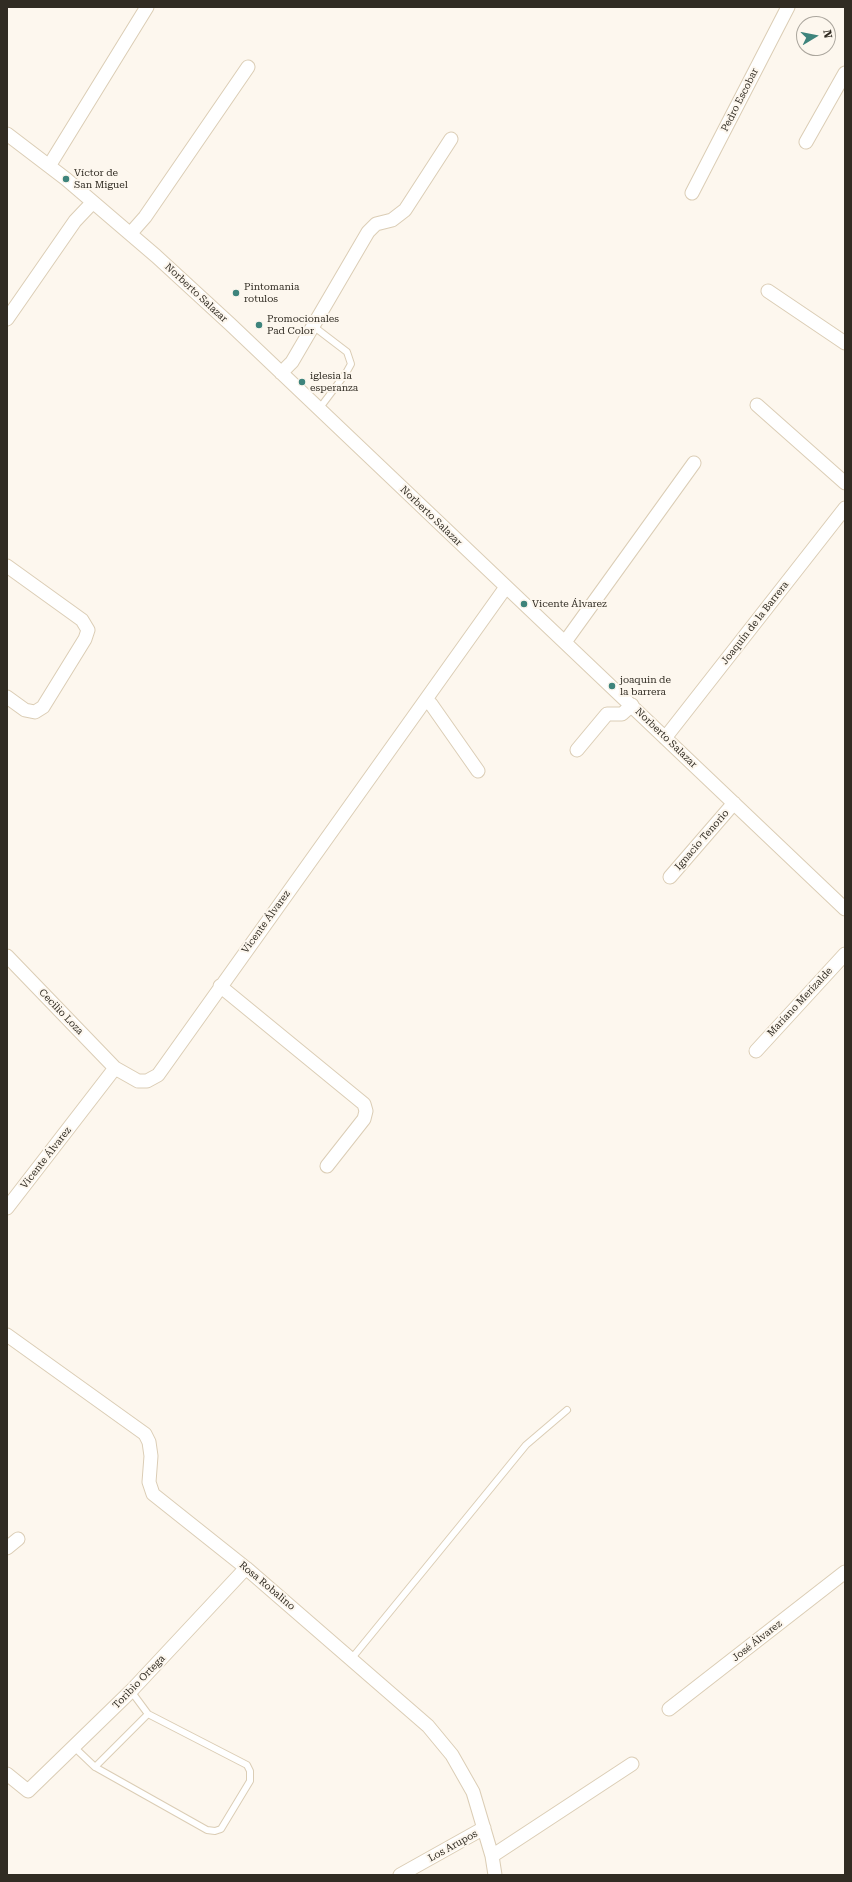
<!DOCTYPE html>
<html>
<head>
<meta charset="utf-8">
<style>
	body { margin:0 }
	#map { position:relative; width:852px; height:1882px; overflow:hidden; background:#fdf7ee; font-family:"Roboto Serif",serif }
	canvas { display:block }
	.frame { position:absolute; inset:0; border:8px solid #312c23; pointer-events:none }
	.north { position:absolute; left:796px; top:16px; width:40px; height:40px; box-sizing:border-box; background:#fdf7ee; border:1px solid #aba69d; border-radius:50%; rotate:80deg; font-size:11px; font-weight:700; line-height:16px; text-align:center; color:#312c23 }
	.north::after { content:''; display:block; margin:auto; width:14px; height:18px; background:#3e847c; clip-path:polygon(50% 0,100% 100%,50% 72%,0 100%) }
</style>
</head>
<body>
<div id="map">
<canvas width="852" height="1882"></canvas>
<div class="frame"></div>
<div class="north">N</div>
</div>
<script>
const ctx = document.querySelector('canvas').getContext('2d');
ctx.lineJoin = 'round';
function poly(rows) {
  const path = new Path2D();
  for (const r of rows) {
    path.moveTo(r[0], r[1]);
    for (let i = 2; i < r.length; i += 2) path.lineTo(r[i], r[i + 1]);
  }
  return path;
}
function trace(path, color, width, dash) {
  ctx.strokeStyle = color;
  ctx.lineWidth = width;
  ctx.lineCap = dash ? 'butt' : 'round';
  ctx.setLineDash(dash || []);
  ctx.stroke(path);
}
function drawText(font, color, halo, rows, align = 'center') {
  ctx.font = font + ' "Roboto Serif",serif';
  ctx.lineWidth = 4;
  ctx.setLineDash([]);
  ctx.textBaseline = 'middle';
  ctx.strokeStyle = halo;
  ctx.fillStyle = color;
  for (const [text, x, y, turn = 0] of rows) {
    ctx.save();
    ctx.translate(x, y);
    ctx.rotate((+turn || 0) * Math.PI / 180);
    ctx.textAlign = isNaN(turn) ? turn : align;
    if (halo) ctx.strokeText(text, 0, 0);
    ctx.fillText(text, 0, 0);
    ctx.restore();
  }
}
const service = poly([
	[313,326,347,352,351,364,346,373,319,409],
	[352,1658,526,1445,567,1410],
	[74,1747,95,1767,148,1714,131,1691],
	[95,1767,207,1830,215,1831,221,1829,250,1781,250,1771,247,1765,148,1714]
]);
const minor = poly([
	[7,134,66,179,156,256,230,324,845,909],
	[806,142,845,73],
	[49,166,147,7],
	[692,193,788,7],
	[130,234,145,217,248,67],
	[768,291,845,343],
	[7,319,75,221,93,202],
	[281,373,292,362,368,232,376,224,392,220,405,210,451,139],
	[757,405,845,483],
	[7,566,82,620,88,630,85,639,43,707,35,712,25,710,7,697],
	[565,642,694,463],
	[426,699,431,704,478,771],
	[665,738,845,508],
	[577,750,607,714,622,714,632,705],
	[670,877,734,803],
	[7,956,115,1068,138,1081,147,1081,158,1075,506,587],
	[220,986,364,1104,366,1111,364,1119,327,1166],
	[756,1051,845,954],
	[7,1208,115,1068],
	[7,1335,145,1434,149,1442,151,1456,149,1482,153,1494,246,1568,428,1726,452,1755,473,1792,492,1856,495,1875],
	[7,1548,18,1539],
	[669,1709,845,1572],
	[7,1774,28,1791,131,1691,246,1568],
	[492,1856,632,1764],
	[400,1875,484,1828]
]);
trace(service, '#dbcdb5', 8);
trace(minor, '#dbcdb5', 15);
trace(service, '#fff', 6);
trace(minor, '#fff', 13);
for (const [x, y, r, color] of [
	[66,179,4,"#3e847c"],
	[236,293,4,"#3e847c"],
	[259,325,4,"#3e847c"],
	[302,382,4,"#3e847c"],
	[524,604,4,"#3e847c"],
	[612,686,4,"#3e847c"]
]) {
  const dot = new Path2D();
  dot.arc(x, y, r, 0, 2 * Math.PI);
  ctx.fillStyle = color;
  ctx.fill(dot);
  trace(dot, '#fdf7ee', 1.5);
}
drawText('10px', '#312c23', '#fdf7ee', [
	["Pedro Escobar",740,100,-63],
	["Norberto Salazar",196,293,43],
	["Norberto Salazar",431,516,44],
	["Joaquín de la Barrera",755,623,-52],
	["Norberto Salazar",666,738,44],
	["Ignacio Tenorio",702,840,-49],
	["Vicente Álvarez",266,922,-54],
	["Mariano Merizalde",800,1002,-47],
	["Cecilio Loza",61,1012,46],
	["Vicente Álvarez",46,1158,-52],
	["Rosa Robalino",267,1586,40],
	["José Álvarez",757,1641,-38],
	["Toribio Ortega",139,1682,-46],
	["Los Arupos",453,1846,-29]
]);
drawText('10px', '#312c23', '#fdf7ee', [
	["Víctor de",74,173],
	["San Miguel",74,185],
	["Pintomania",244,287],
	["rotulos",244,299],
	["Promocionales",267,319],
	["Pad Color",267,331],
	["iglesia la",310,376],
	["esperanza",310,388],
	["Vicente Álvarez",532,604],
	["joaquin de",620,680],
	["la barrera",620,692]
], 'left');
</script>
</body>
</html>
